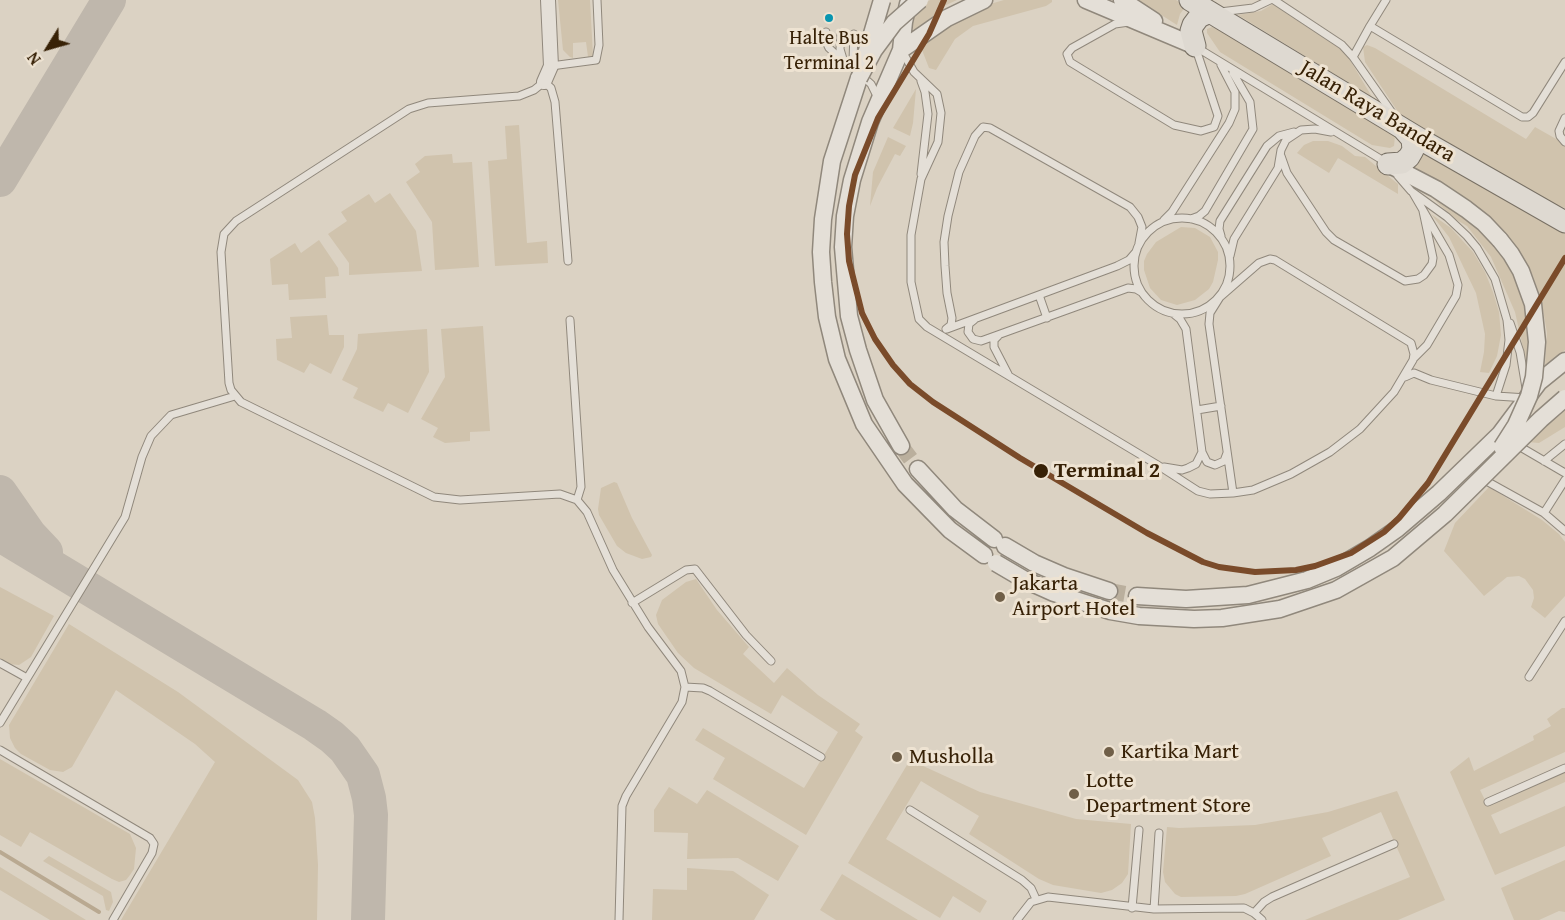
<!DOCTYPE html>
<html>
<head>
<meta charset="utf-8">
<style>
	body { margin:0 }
	#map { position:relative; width:1565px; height:920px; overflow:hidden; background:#dbd2c3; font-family:"Gentium Book Plus",serif }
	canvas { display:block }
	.north { position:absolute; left:18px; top:18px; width:60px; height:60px; -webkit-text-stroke:4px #eee3d2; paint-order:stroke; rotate:233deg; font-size:16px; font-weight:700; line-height:24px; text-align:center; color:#372106 }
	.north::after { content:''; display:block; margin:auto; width:21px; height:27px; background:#372106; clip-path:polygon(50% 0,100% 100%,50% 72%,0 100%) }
</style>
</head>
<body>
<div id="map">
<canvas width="1565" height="920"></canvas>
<div class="north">N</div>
</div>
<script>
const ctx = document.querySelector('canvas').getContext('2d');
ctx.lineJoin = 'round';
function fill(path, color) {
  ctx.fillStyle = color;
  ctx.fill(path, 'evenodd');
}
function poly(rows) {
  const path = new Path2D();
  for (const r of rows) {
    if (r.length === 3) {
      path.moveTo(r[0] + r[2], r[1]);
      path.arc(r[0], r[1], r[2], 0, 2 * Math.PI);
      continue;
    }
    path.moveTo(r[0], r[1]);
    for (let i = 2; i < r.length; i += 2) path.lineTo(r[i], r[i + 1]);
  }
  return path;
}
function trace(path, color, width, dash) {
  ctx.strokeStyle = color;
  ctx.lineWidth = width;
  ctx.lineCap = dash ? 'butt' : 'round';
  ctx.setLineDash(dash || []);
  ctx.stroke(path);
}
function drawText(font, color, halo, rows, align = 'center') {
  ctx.font = font + ' "Gentium Book Plus",serif';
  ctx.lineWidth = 6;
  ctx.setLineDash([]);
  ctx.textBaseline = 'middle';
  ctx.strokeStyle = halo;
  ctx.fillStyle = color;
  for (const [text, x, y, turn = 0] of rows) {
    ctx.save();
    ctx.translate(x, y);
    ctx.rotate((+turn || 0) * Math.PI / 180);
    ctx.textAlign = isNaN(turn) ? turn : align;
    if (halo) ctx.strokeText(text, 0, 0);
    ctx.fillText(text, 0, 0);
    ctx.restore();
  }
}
fill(poly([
	[558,0,590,0,593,56,588,57,586,42,573,43,573,58,570,57,563,50],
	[930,0,957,0,944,6,914,33,910,15],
	[1004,0,1052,0,1052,2,1046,6,973,26,955,39,936,70,929,68,922,50,924,44,973,9],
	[1138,0,1176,0,1186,6,1180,14,1177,25],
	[1273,4,1339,46,1347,55,1372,97,1238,15,1261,11],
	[1212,27,1227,32,1383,125,1395,136,1394,146,1390,148,1372,145,1220,52,1207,33,1207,29],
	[1367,45,1375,48,1526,139,1535,127,1565,144,1565,208,1541,199,1400,115,1365,62,1363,47],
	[916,89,913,123,910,136,893,128],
	[519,125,527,243,547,241,548,263,495,266,488,161,507,159,505,126],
	[888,137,906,146,900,156,895,154,877,188,870,206,873,172],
	[1313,141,1328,141,1342,146,1355,156,1365,157,1398,184,1398,194,1338,158,1329,173,1297,153,1304,145],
	[1423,149,1565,233,1565,350,1545,365,1547,333,1542,304,1533,276,1521,255,1508,235,1487,215,1410,166,1421,157],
	[452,154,453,163,472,162,479,267,435,270,432,222,406,182,420,172,415,164,425,156],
	[1426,192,1461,212,1500,248,1522,289,1531,334,1526,377,1526,361,1515,312,1491,257,1467,226,1455,219],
	[390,193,416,231,422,271,349,275,349,263,328,234,347,221,341,212,369,194,375,203],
	[1431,214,1451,228,1473,252,1485,272,1493,292,1499,312,1501,335,1497,356,1489,373,1480,372,1484,352,1485,334,1476,293,1449,237],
	[1181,227,1195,228,1210,237,1218,252,1218,260,1213,282,1209,289,1195,300,1177,305,1161,300,1150,288,1144,270,1144,261,1147,254,1156,242],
	[319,240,338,268,339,276,325,277,326,298,289,300,288,284,272,285,270,259,295,243,301,253],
	[327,315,329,335,344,335,344,347,331,374,310,363,304,373,277,360,276,339,292,338,290,317],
	[483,326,490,431,470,432,470,441,445,443,433,437,438,428,421,419,445,377,441,329],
	[427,329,429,372,408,413,388,403,383,412,353,398,358,388,342,380,357,349,358,334],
	[1565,405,1565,427,1539,443,1528,442],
	[614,482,617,483,632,518,652,555,651,557,642,559,626,553,617,546,599,515,598,509,601,488],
	[1489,487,1542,520,1559,534,1565,542,1565,596,1545,618,1531,607,1534,598,1533,590,1525,579,1519,576,1507,577,1484,596,1444,551,1455,523],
	[696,579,717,610,749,647,743,654,774,683,787,668,818,695,860,724,855,731,863,737,806,835,713,779,725,758,695,740,703,728,804,788,838,732,782,695,771,714,694,668,678,653,658,624,656,615,662,600,686,582],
	[0,587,54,616,31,657,19,665,8,664,0,659],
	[69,624,178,692,298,780,312,802,315,818,318,865,317,920,121,920,215,762,195,744,116,690,72,767,63,772,50,770,21,754,15,748,10,738,9,725],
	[1562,708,1565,708,1565,752,1480,790,1488,806,1565,771,1565,782,1491,815,1500,834,1565,806,1565,846,1495,875,1450,772,1469,757,1474,771,1534,740,1533,736,1551,726,1547,719],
	[0,759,130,834,136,848,134,869,130,875,126,880,119,882,112,879,30,832,21,847,0,835],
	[910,760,980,792,1076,819,1131,824,1128,874,1122,883,1112,890,1101,893,1053,885,1039,879,969,834,979,816,921,781,886,839,987,901,980,913,953,896,940,918,848,863],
	[669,787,697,804,707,790,799,846,778,881,738,858,687,859,688,833,654,832,654,810],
	[1397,791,1445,900,1398,920,1305,920,1410,877,1381,812,1322,838,1331,856,1245,894,1236,896,1181,897,1175,894,1165,882,1163,872,1167,827,1179,828,1255,825,1328,812],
	[49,856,111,892,113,902,109,911,106,910,103,896,43,861],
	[1565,860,1565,912,1559,911,1539,920,1514,920,1501,888],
	[0,867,86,920,50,920,0,890],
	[687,868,733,871,769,895,754,920,652,920,653,889,687,890],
	[842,874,918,920,836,920,820,910]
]), '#d0c3ad');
trace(poly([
	[0,852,99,912]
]), '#b9a991', 4);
trace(poly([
	[0,180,109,0],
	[0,492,30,535,46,552],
	[0,535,315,725,332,737,345,749,363,775,369,798,371,815,368,920]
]), '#bfb7ac', 34);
trace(poly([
	[901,446,918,469],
	[1109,591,1137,596]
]), '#baaf9d', 16, [16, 8]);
const service = poly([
	[1274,0,1342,45,1353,57,1393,114],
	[1386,0,1370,26,1522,117,1528,117,1533,113,1565,62],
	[1220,12,1253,8,1270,0],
	[1129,22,1115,24,1072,48,1067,54,1070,62,1174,125,1201,131,1214,127,1218,116,1196,49],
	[826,32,827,44,829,48,841,59],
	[841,33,840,49,843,59,871,84,877,96],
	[854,34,853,60,856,71],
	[1196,47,1387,163],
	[902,51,914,72,937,94,941,113,938,142,921,179,911,235,911,282,919,319,927,327,1156,464,1198,491,1210,494,1233,493,1253,490,1291,474,1330,452,1360,429,1394,392,1413,360,1414,354,1411,343,1275,260,1270,259,1259,263,1220,297,1210,313,1209,324,1233,493],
	[1353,57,1370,26],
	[551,66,596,60,599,45,597,0],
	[921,81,925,92,928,114,921,174],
	[1565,118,1559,131,1560,136,1565,142],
	[1281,156,1287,173,1326,232,1334,240,1405,281,1418,279,1424,275,1432,264,1433,258,1423,211],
	[1398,176,1411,191,1447,217,1467,236,1477,248,1495,279,1507,320,1509,340,1506,365,1496,396],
	[1413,193,1449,255,1458,285,1456,296,1427,345,1414,358],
	[1182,266,48],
	[1191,219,1199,216,1205,211,1253,129,1250,102,1233,73],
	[1164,220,1172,212,1229,123,1235,109,1235,92,1221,65],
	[1221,236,1219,229,1220,221,1267,146,1279,136,1294,132],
	[1230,256,1234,239,1278,168,1281,150,1286,140,1301,130,1315,129,1331,132],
	[568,261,555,102,551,88,544,82,534,90,519,96,428,103,409,109,236,221,224,234,221,252,229,383,231,390,241,402,434,497,460,500,560,494,577,500,587,512,613,570,648,627,681,671,685,687,682,702,626,796,622,806,619,920],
	[1039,295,1047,318],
	[570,320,581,487,577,500],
	[974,320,969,324,968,332,973,339,981,341,1128,288,1136,289,1141,292],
	[1510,323,1520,352,1526,388],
	[946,329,951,325,952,318,947,293,945,266,944,242,948,216,959,172,975,136,983,127,990,128,1130,207,1138,217,1142,227,1139,243],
	[947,329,1117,266,1129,260,1135,253],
	[998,336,994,340,994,347,1008,374],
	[1405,377,1414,373,1431,380,1496,396,1527,398],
	[1197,410,1221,406],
	[1517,445,1565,473],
	[1202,452,1207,462,1215,465,1224,461,1227,453],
	[1544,461,1565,444],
	[1164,467,1182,470,1188,468,1196,464,1202,452,1186,329,1180,319,1175,315],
	[1481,478,1544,513,1565,531],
	[1544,513,1565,480],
	[632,603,686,570,695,569,746,635,771,661],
	[0,663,27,678],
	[1529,677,1565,621],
	[685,687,703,688,710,691,821,757],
	[0,723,125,517,142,457,151,436,171,415,235,396],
	[0,750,150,838,154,844,152,853,113,920],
	[1488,802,1565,768],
	[910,810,1022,880,1031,888,1036,899],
	[1132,908,1139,830],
	[1154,909,1159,833],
	[1254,913,1264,902,1272,897,1394,844],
	[1017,920,1031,902,1048,897,1154,909,1244,908,1254,913,1262,920]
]);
const minor = poly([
	[544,82,551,66,548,0]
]);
const tertiary = poly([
	[1086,0,1195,46],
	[1122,0,1154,21],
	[901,50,947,18,984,0],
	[859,78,832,161,823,219,821,252,823,282,827,317,837,359,864,424,905,484,950,530,984,555],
	[1388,164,1436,189,1466,209,1484,223,1500,240],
	[901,446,875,400,858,350,849,316,843,247,845,216,852,180,870,122,901,50,904,22,908,4],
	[918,469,955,509,994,539],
	[1005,546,1034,563,1064,576,1109,591],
	[1137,596,1186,599,1248,595,1307,580,1336,568,1370,548,1397,529,1439,493,1500,434,1539,382,1565,361]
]);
const primary = poly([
	[1190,0,1425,142,1565,222],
	[1195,46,1191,31,1193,25,1199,17,1210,12],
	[1388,164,1402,163,1409,157,1413,150,1412,139,1403,129]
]);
trace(service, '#90887c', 9);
trace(minor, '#90887c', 16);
trace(tertiary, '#90887c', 19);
trace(primary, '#787064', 23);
trace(service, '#e4dfd7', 7);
trace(minor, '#e4dfd7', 14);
trace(tertiary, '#e4dfd7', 16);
trace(primary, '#ded9d1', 21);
const tertiaryBridge = poly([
	[866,54,882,0],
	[859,78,874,50,894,23,920,0],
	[1500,240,1511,254,1521,271,1533,304,1537,342,1534,377,1529,396,1516,425,1502,447],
	[996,563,1025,580,1054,593,1110,611,1139,616,1194,619,1222,618,1280,609,1336,590,1393,558,1445,514,1541,419,1565,398]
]);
trace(tertiaryBridge, '#90887c', 19, []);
trace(tertiaryBridge, '#e4dfd7', 16);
trace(poly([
	[944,0,929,34,878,118,855,175,849,206,847,234,849,261,862,313,875,339,893,365,910,384,933,402,1020,458,1147,533,1203,562,1219,567,1255,572,1296,570,1315,566,1351,553,1384,532,1399,518,1428,483,1565,258]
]), '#7a4b2a', 6);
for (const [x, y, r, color] of [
	[829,18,5,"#0895b0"],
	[1041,471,8,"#372106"],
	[1000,597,6,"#705f48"],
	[1109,752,6,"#705f48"],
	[897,757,6,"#705f48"],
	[1074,794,6,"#705f48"]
]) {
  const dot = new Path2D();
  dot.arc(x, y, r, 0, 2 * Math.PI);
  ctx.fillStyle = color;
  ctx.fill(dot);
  trace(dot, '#eee3d2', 2);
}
drawText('20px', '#372106', '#eee3d2', [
	["Halte Bus",829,39],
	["Terminal 2",829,64]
]);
drawText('22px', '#372106', '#eee3d2', [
	["Jalan Raya Bandara",1377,112,31]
]);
drawText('bold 22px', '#372106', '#eee3d2', [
	["Terminal 2",1054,471]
], 'left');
drawText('22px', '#372106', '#eee3d2', [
	["Jakarta",1012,584],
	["Airport Hotel",1012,609],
	["Kartika Mart",1121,752],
	["Musholla",909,757],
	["Lotte",1086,781],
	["Department Store",1086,806]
], 'left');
</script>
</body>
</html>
